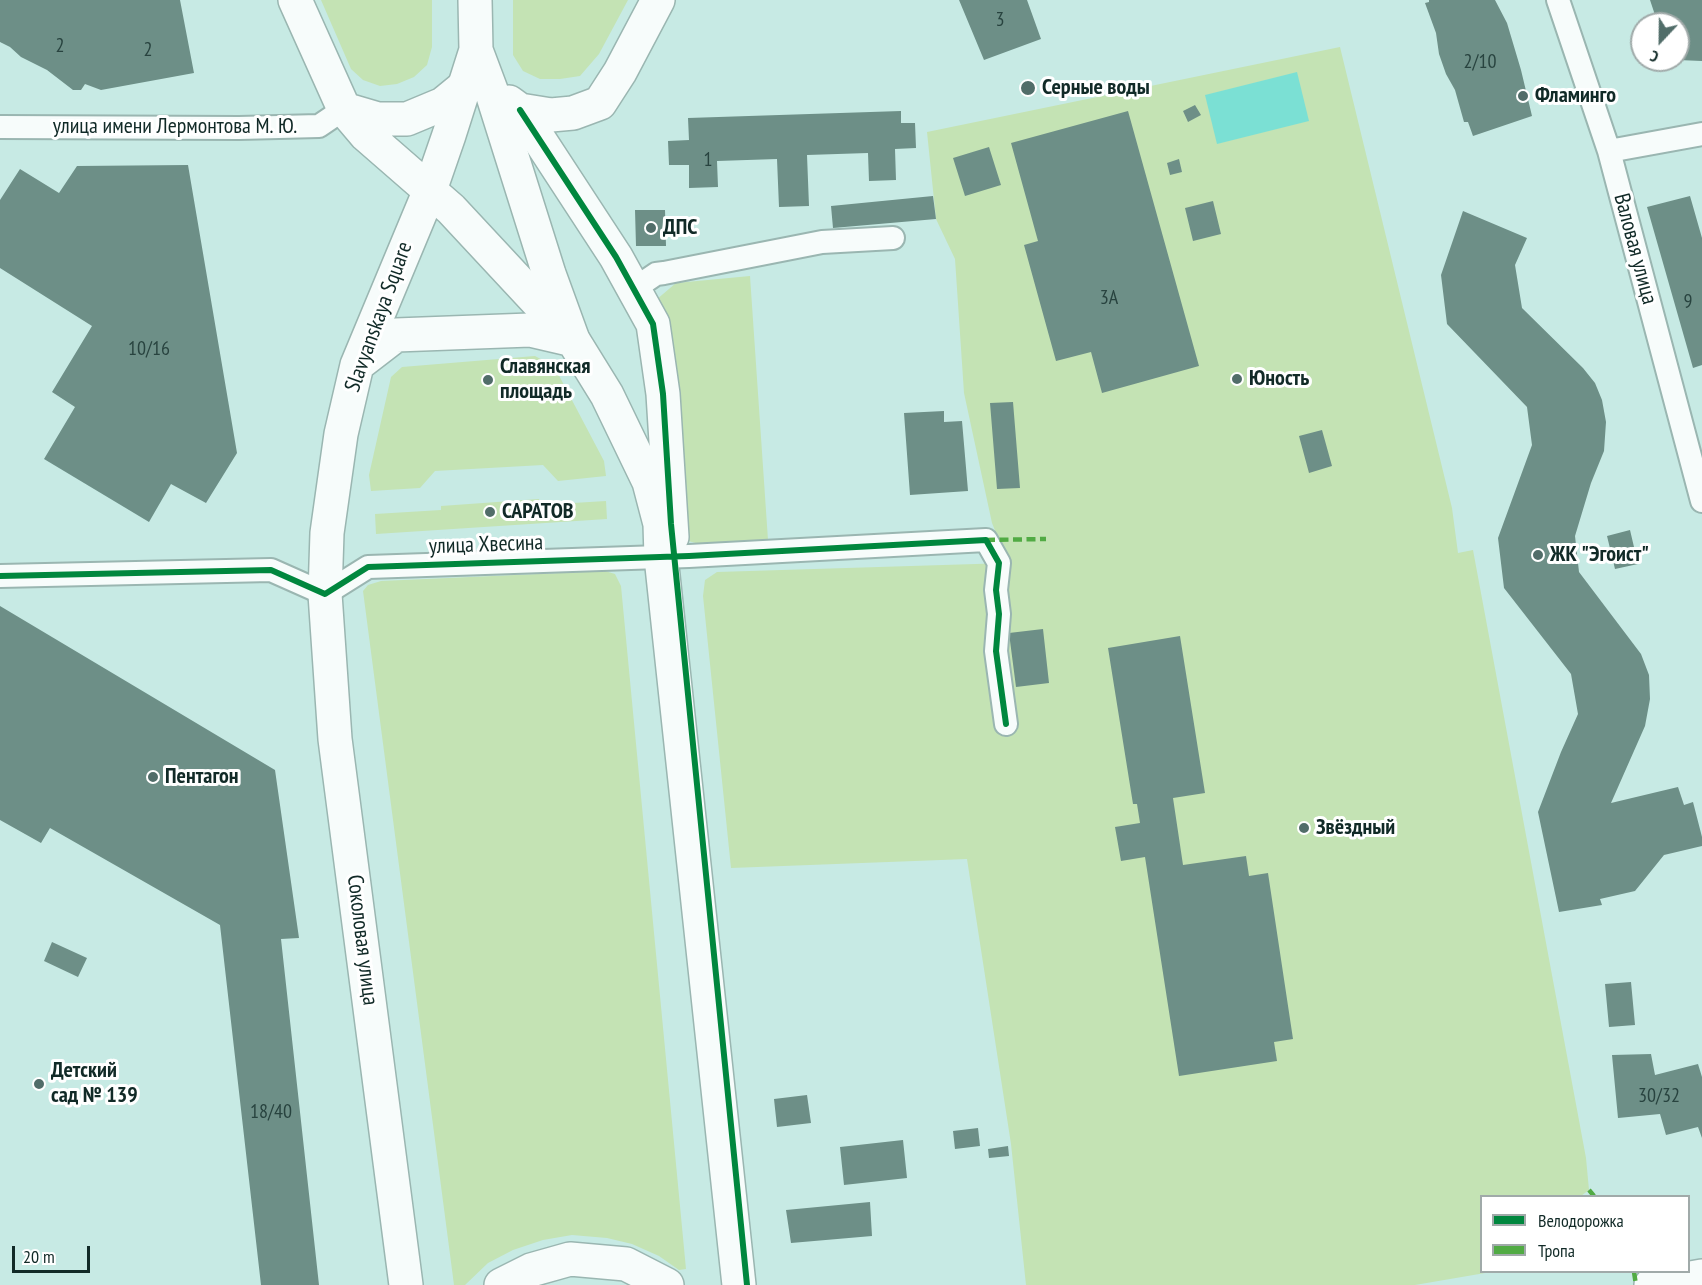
<!DOCTYPE html>
<html>
<head>
<meta charset="utf-8">
<style>
	body { margin:0 }
	#map { position:relative; width:1702px; height:1285px; overflow:hidden; background:#c7eae4; font-family:"PT Sans Narrow",sans-serif }
	canvas { display:block }
	.legend { position:absolute; left:1480px; top:1195px; width:210px; height:78px; box-sizing:border-box; background:#fff; border:2px solid #a0aaa9; margin:0; padding:8px 10px; list-style:none; font-size:18px; color:#112a27 }
	.legend li { display:flex; align-items:center; gap:12px; height:30px }
	.legend b { width:30px; border:2px solid #a0aaa9 }
	.north { position:absolute; left:1630px; top:12px; width:60px; height:60px; box-sizing:border-box; background:#fff; border:2px solid #a0aaa9; border-radius:50%; rotate:202deg; font-size:16px; font-weight:700; line-height:24px; text-align:center; color:#112a27 }
	.north::after { content:''; display:block; margin:auto; width:21px; height:27px; background:#516d69; clip-path:polygon(50% 0,100% 100%,50% 72%,0 100%) }
	.scale { position:absolute; left:12px; top:1246px; width:78px; height:27px; box-sizing:border-box; border:3px solid #112a27; border-top:0; padding-left:8px; font-size:18px; line-height:21px; white-space:nowrap; color:#112a27; -webkit-text-stroke:4px #fff; paint-order:stroke }
</style>
</head>
<body>
<div id="map">
<canvas width="1702" height="1285"></canvas>
<ul class="legend">
<li><b style="height:8px;background:#00873e"></b>Велодорожка</li>
<li><b style="height:8px;background:#51ab44"></b>Тропа</li>
</ul>
<div class="north">С</div>
<div class="scale">20 m</div>
</div>
<script>
const ctx = document.querySelector('canvas').getContext('2d');
ctx.lineJoin = 'round';
function fill(path, color) {
  ctx.fillStyle = color;
  ctx.fill(path, 'evenodd');
}
function poly(rows) {
  const path = new Path2D();
  for (const r of rows) {
    path.moveTo(r[0], r[1]);
    for (let i = 2; i < r.length; i += 2) path.lineTo(r[i], r[i + 1]);
  }
  return path;
}
function trace(path, color, width, dash) {
  ctx.strokeStyle = color;
  ctx.lineWidth = width;
  ctx.lineCap = dash ? 'butt' : 'round';
  ctx.setLineDash(dash || []);
  ctx.stroke(path);
}
function drawText(font, color, halo, rows, align = 'center') {
  ctx.font = font + ' "PT Sans Narrow",sans-serif';
  ctx.lineWidth = 6;
  ctx.setLineDash([]);
  ctx.textBaseline = 'middle';
  ctx.strokeStyle = halo;
  ctx.fillStyle = color;
  for (const [text, x, y, turn = 0] of rows) {
    ctx.save();
    ctx.translate(x, y);
    ctx.rotate((+turn || 0) * Math.PI / 180);
    ctx.textAlign = isNaN(turn) ? turn : align;
    if (halo) ctx.strokeText(text, 0, 0);
    ctx.fillText(text, 0, 0);
    ctx.restore();
  }
}
fill(poly([
	[321,0,432,0,432,47,427,65,414,77,397,84,380,86,363,80,351,69],
	[513,0,628,0,599,54,580,76,560,79,540,79,523,71,513,55],
	[1340,47,1452,508,1458,553,1473,550,1586,1158,1589,1190,1581,1196,1482,1196,1482,1272,1491,1272,1415,1285,1026,1285,1011,1144,967,859,731,868,703,596,705,580,717,572,1008,563,992,523,964,393,955,259,936,219,927,132],
	[750,276,768,540,699,544,685,540,656,300,676,283],
	[535,356,554,366,604,461,606,476,558,481,543,465,435,471,420,488,371,491,369,475,391,377,402,367],
	[539,499,540,505,606,501,607,519,376,534,375,514,441,510,441,506],
	[605,571,615,574,621,586,686,1269,679,1270,659,1256,632,1244,607,1238,572,1235,543,1240,513,1250,488,1263,465,1285,454,1285,363,591,368,585,381,581]
]), '#c4e3b4');
fill(poly([
	[1297,72,1309,121,1217,144,1205,95]
]), '#7be0d4');
fill(poly([
	[0,0,180,0,194,73,101,90,85,84,81,90,73,90,47,70,21,57,10,47,0,42],
	[959,0,1027,0,1041,39,984,60],
	[1429,0,1495,0,1507,23,1521,70,1532,116,1473,136,1468,122,1464,122,1455,90,1446,74,1439,54,1436,33,1425,3,1429,2],
	[1650,0,1702,0,1702,61,1678,60,1678,24,1658,24],
	[1195,105,1201,115,1188,122,1183,111],
	[901,111,901,123,915,123,916,148,895,149,896,180,869,181,868,153,807,155,809,206,779,207,777,159,717,161,718,187,689,188,689,165,669,165,668,141,689,140,688,118],
	[1128,111,1199,366,1102,393,1091,352,1056,361,1024,245,1038,241,1011,143],
	[989,147,1001,185,965,196,953,158],
	[1179,159,1182,172,1170,175,1167,163],
	[188,165,237,453,206,503,171,484,149,522,44,459,75,407,52,392,92,326,0,268,0,200,20,169,59,193,77,166],
	[933,196,936,219,833,228,831,206],
	[1690,196,1702,238,1702,365,1693,368,1647,207],
	[1213,201,1221,234,1193,241,1185,208],
	[635,210,665,210,666,246,636,246],
	[1463,211,1527,238,1515,265,1522,308,1583,368,1595,383,1602,400,1606,422,1604,451,1591,483,1575,536,1579,572,1641,654,1649,675,1650,699,1645,726,1611,803,1678,787,1684,805,1693,802,1702,837,1702,846,1664,855,1635,891,1600,899,1602,905,1559,912,1538,812,1561,752,1578,714,1571,674,1504,588,1498,538,1532,445,1527,407,1447,324,1441,275],
	[1013,402,1020,488,997,489,990,403],
	[944,411,944,422,962,421,968,491,910,495,904,413],
	[1322,430,1332,466,1309,473,1299,436],
	[1630,530,1638,564,1615,569,1607,536],
	[0,606,275,770,299,938,281,939,319,1285,261,1285,220,925,50,828,41,843,0,820],
	[1043,629,1049,683,1016,687,1009,633],
	[1180,636,1205,793,1173,798,1183,865,1246,856,1249,876,1268,873,1293,1039,1274,1042,1277,1061,1179,1076,1145,857,1121,861,1115,827,1140,823,1137,804,1133,804,1108,648],
	[52,942,87,958,78,977,44,961],
	[1631,982,1635,1025,1609,1027,1605,984],
	[1651,1054,1655,1075,1698,1064,1702,1077,1702,1138,1698,1127,1666,1135,1660,1114,1618,1118,1612,1055],
	[807,1095,811,1123,777,1127,774,1099],
	[978,1128,980,1146,955,1149,953,1131],
	[903,1140,907,1178,844,1185,840,1147],
	[1008,1146,1009,1156,989,1158,988,1149],
	[870,1202,872,1236,791,1243,786,1210]
]), '#6d8f87');
const street = poly([
	[1558,0,1609,151,1702,501],
	[0,127,239,128,319,126,344,109],
	[1609,151,1702,134],
	[634,289,656,274,664,273,822,242,893,238],
	[0,576,271,570,325,594,368,567,689,556,986,540,999,563,996,590,999,614,996,651,1006,724]
]);
const secondary = poly([
	[295,0,344,109,366,135,451,209,573,340],
	[509,102,520,110,551,115,573,113,600,103,620,72,658,0],
	[344,109,378,119,407,119,443,104,465,86],
	[520,110,616,257,653,324,663,394,672,537]
]);
const primary = poly([
	[476,50,491,90,549,274,573,340,607,395,649,482,660,524,661,557,739,1285],
	[357,365,396,335,530,330,573,340],
	[406,1285,335,739,325,594,327,533,341,434,357,365,430,190,449,135,476,50,475,0],
	[501,1285,531,1270,570,1259,626,1264,667,1285],
	[1651,1285,1702,1276]
]);
trace(street, '#9ab6b1', 26);
trace(secondary, '#9ab6b1', 36);
trace(primary, '#9ab6b1', 36);
trace(street, '#f7fcfb', 22);
trace(secondary, '#f7fcfb', 33);
trace(primary, '#f7fcfb', 33);
trace(poly([
	[986,540,1046,539],
	[1589,1190,1594,1196],
	[1634,1272,1636,1285]
]), '#51ab44', 4.5, [9, 4.5]);
trace(poly([
	[520,110,616,257,653,324,663,394,671,524,747,1285],
	[0,576,271,570,325,594,368,567,689,556,986,540,999,563,996,590,999,614,996,651,1006,724]
]), '#00873e', 6);
for (const [x, y, r, color] of [
	[1028,88,8,"#516d69"],
	[1523,96,6,"#516d69"],
	[651,228,6,"#516d69"],
	[1237,379,6,"#516d69"],
	[488,380,6,"#516d69"],
	[490,512,6,"#516d69"],
	[1538,555,6,"#516d69"],
	[153,777,6,"#516d69"],
	[1304,828,6,"#516d69"],
	[39,1084,6,"#516d69"]
]) {
  const dot = new Path2D();
  dot.arc(x, y, r, 0, 2 * Math.PI);
  ctx.fillStyle = color;
  ctx.fill(dot);
  trace(dot, '#fff', 2);
}
drawText('20px', '#28433f', null, [
	["3",1000,20],
	["2",60,46],
	["2",148,50],
	["2/10",1480,62],
	["1",708,160],
	["3А",1109,298],
	["9",1688,302],
	["10/16",149,349],
	["30/32",1659,1096],
	["18/40",271,1112]
]);
drawText('bold 22px', '#112a27', '#fff', [
	["Серные воды",1042,88],
	["Фламинго",1535,96],
	["ДПС",663,228],
	["Славянская",500,367],
	["площадь",500,392],
	["Юность",1249,379],
	["САРАТОВ",502,512],
	["ЖК \"Эгоист\"",1550,555],
	["Пентагон",165,777],
	["Звёздный",1316,828],
	["Детский",51,1071],
	["сад № 139",51,1096]
], 'left');
drawText('22px', '#112a27', '#fff', [
	["улица имени Лермонтова М. Ю.",175,127],
	["Валовая улица",1635,249,75],
	["Slavyanskaya Square",379,317,-70],
	["улица Хвесина",486,545,-2],
	["Соколовая улица",362,940,83]
]);
</script>
</body>
</html>
